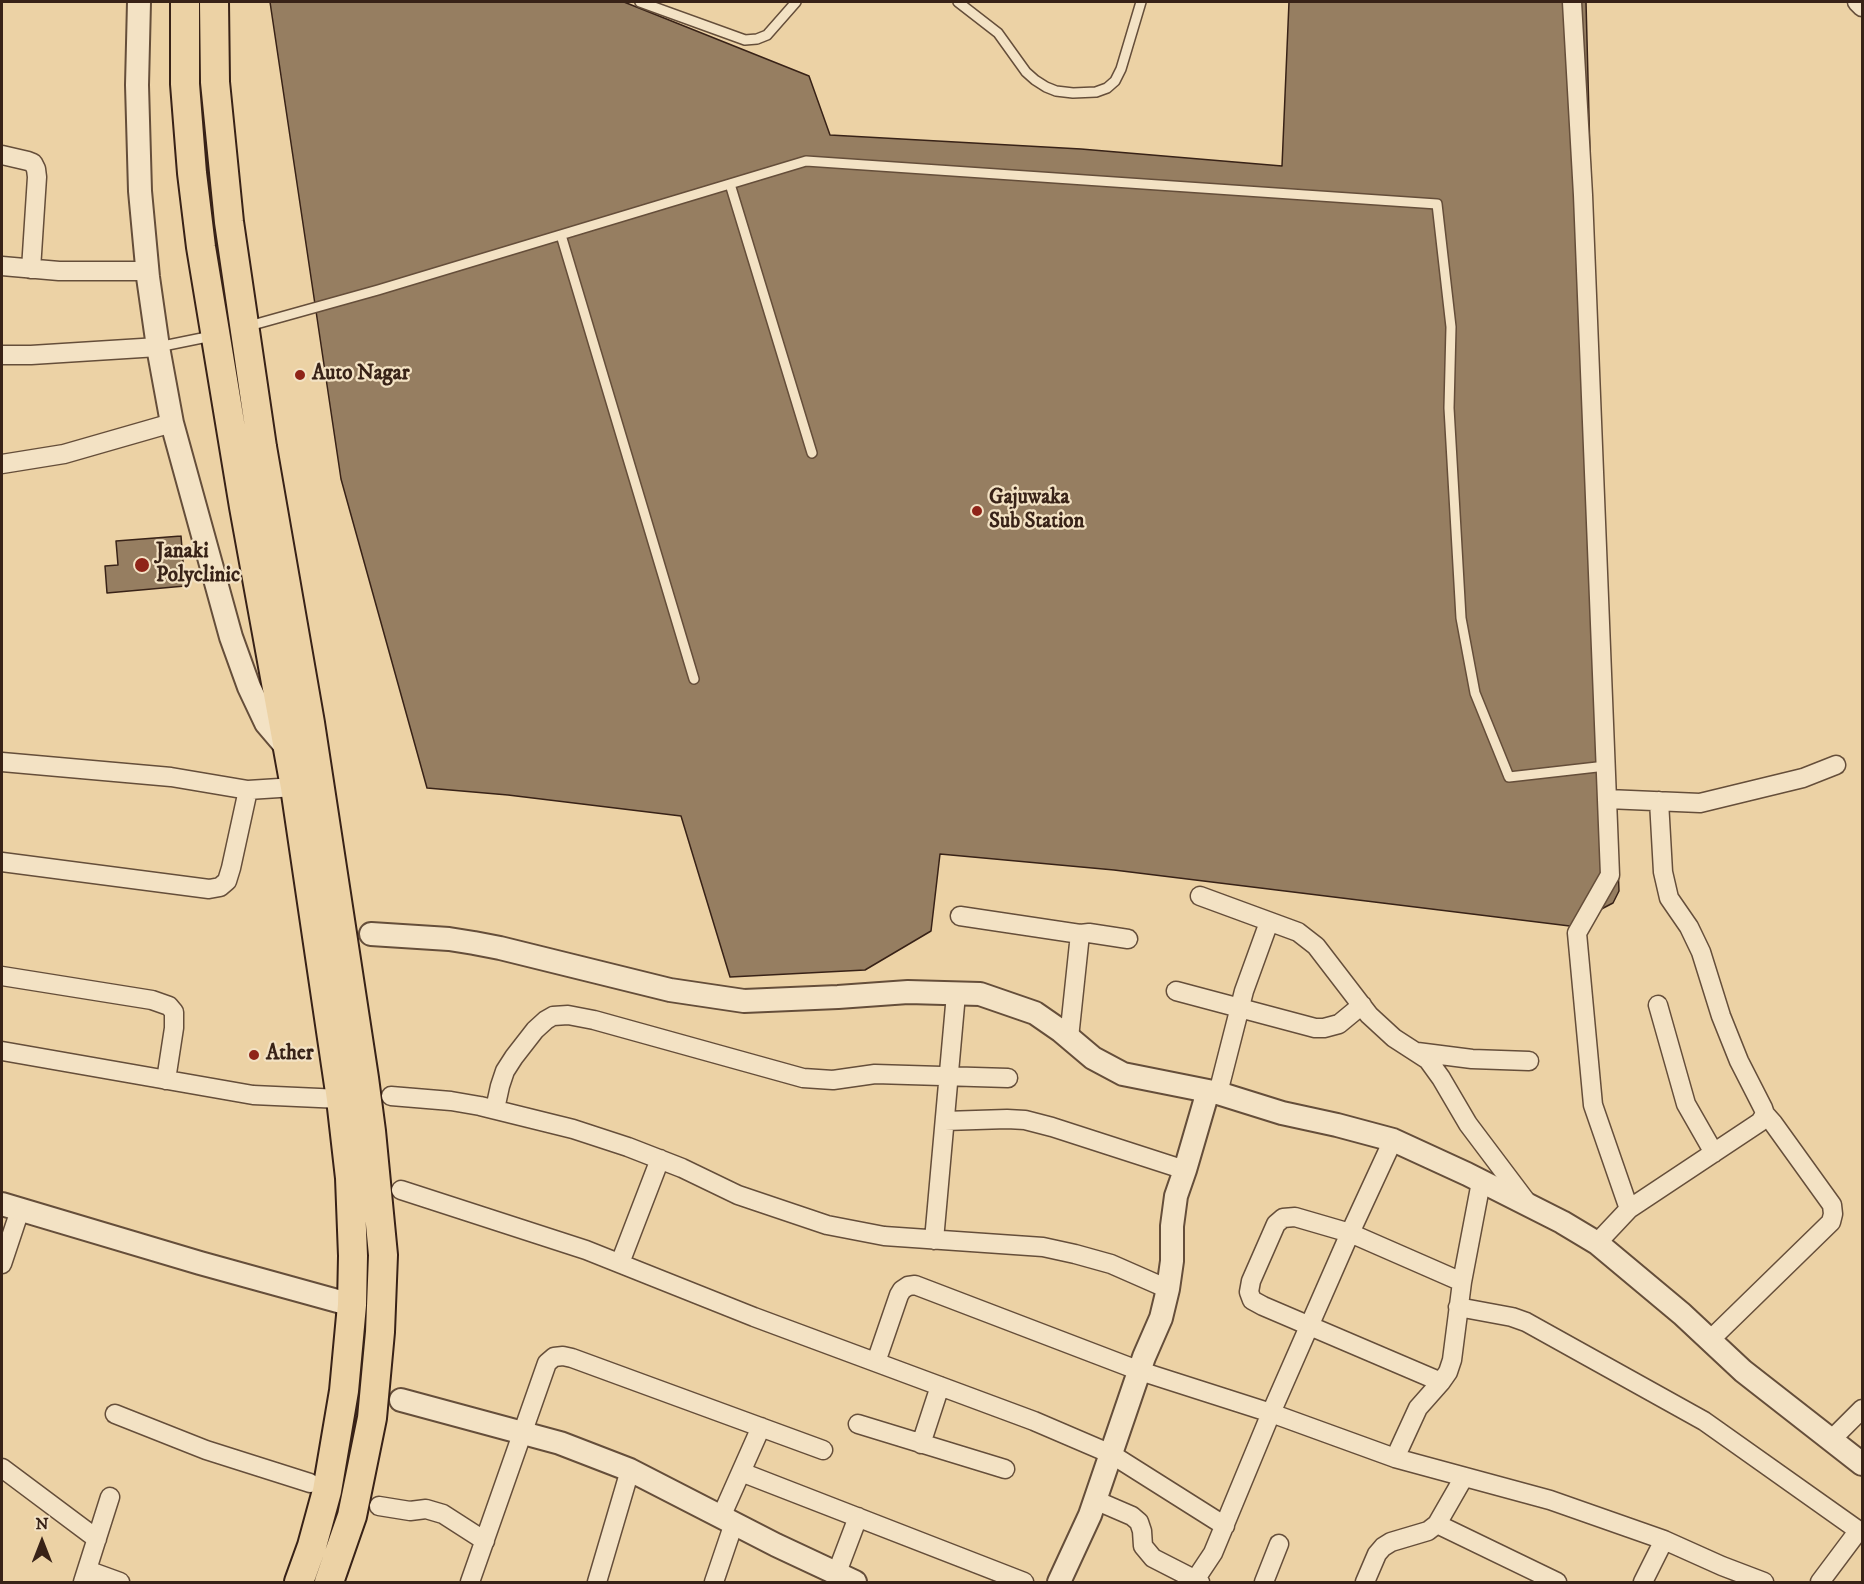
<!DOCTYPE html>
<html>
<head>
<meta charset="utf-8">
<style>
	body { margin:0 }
	#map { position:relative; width:1864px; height:1584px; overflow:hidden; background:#ecd2a5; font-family:"IM FELL DW Pica",serif }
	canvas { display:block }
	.frame { position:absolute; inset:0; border:3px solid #382217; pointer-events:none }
	.north { position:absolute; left:12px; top:1512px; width:60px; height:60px; -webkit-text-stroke:4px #f3e2c4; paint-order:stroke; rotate:0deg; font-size:16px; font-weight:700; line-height:24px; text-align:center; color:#382217 }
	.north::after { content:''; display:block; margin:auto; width:21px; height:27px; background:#382217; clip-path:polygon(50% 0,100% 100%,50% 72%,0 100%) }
</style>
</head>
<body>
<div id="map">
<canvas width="1864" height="1584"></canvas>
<div class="frame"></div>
<div class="north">N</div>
</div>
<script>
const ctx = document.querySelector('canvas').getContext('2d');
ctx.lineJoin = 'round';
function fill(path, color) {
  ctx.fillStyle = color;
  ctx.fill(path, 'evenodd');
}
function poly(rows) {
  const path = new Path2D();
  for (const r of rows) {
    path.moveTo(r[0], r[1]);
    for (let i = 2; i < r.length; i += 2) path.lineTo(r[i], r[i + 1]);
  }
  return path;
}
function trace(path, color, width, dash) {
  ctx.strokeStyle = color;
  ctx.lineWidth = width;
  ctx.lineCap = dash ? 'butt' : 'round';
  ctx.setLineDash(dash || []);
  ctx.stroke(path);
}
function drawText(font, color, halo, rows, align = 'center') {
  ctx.font = font + ' "IM FELL DW Pica",serif';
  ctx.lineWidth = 4.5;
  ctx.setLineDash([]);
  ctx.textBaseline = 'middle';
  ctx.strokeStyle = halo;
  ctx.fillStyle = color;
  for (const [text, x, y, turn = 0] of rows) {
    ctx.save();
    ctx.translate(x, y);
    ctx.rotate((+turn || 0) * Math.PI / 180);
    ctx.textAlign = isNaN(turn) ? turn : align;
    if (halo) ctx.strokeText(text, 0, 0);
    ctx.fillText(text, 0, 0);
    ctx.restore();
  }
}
const building = poly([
	[270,2,624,2,809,76,830,135,1081,149,1282,166,1289,2,1586,2,1590,154,1619,891,1613,903,1586,917,1586,928,1114,870,940,854,931,931,865,970,730,977,681,816,508,795,427,788,341,479,270,2],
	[181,536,185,586,107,593,105,566,118,565,116,541,181,536]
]);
fill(building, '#967e61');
trace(building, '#382217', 1.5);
const service = poly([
	[640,2,745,40,757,39,767,35,796,2],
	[958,2,998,33,1026,72,1035,80,1046,87,1056,91,1073,93,1096,92,1107,88,1115,81,1121,69,1141,2],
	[730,184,812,453],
	[561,235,694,679],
	[249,326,378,290,806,161,1437,204,1451,327,1449,408,1461,618,1475,693,1509,777,1606,766],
	[158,347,212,336]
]);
const minor = poly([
	[1572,2,1583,195,1610,875,1577,933,1593,1105,1629,1209,1597,1243],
	[1857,2,1862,7],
	[2,155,28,161,33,163,36,169,37,177,31,269],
	[2,266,59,271,147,271],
	[2,355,31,355,158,347],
	[2,464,64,454,172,423],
	[2,762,171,777,248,790,295,787],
	[1607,799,1700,803,1803,778,1836,765],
	[2,862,209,889,220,887,227,881,231,868,248,790],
	[1200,896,1298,932,1316,946,1369,1015,1394,1038,1428,1060,1441,1078,1468,1124,1529,1205],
	[960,916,1080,934],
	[2,976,152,1000,169,1006,174,1012,174,1028,166,1080],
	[1176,991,1315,1028,1324,1028,1339,1024,1362,1005],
	[1658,1005,1686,1104,1714,1153],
	[1069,1038,1080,934,1089,933,1128,939],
	[2,1051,253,1095,341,1099],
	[1417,1052,1472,1059,1529,1061],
	[1218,1093,1244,991,1269,922],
	[391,1096,451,1101,480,1106,573,1129,628,1147,682,1168,738,1195,827,1225,884,1236,1043,1247,1075,1254,1111,1264,1168,1289],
	[495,1109,500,1086,505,1071,514,1057,535,1030,546,1020,553,1016,568,1015,594,1020,803,1078,833,1080,875,1074,1008,1078],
	[945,1121,1007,1119,1025,1120,1052,1127,1185,1170],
	[401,1190,586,1250,754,1317,1034,1421,1111,1454,1225,1526],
	[1629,1209,1760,1122,1765,1114,1763,1108,1739,1061,1721,1016,1701,952,1689,927,1669,898,1663,872,1659,801],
	[934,1240,956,994],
	[620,1263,660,1159],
	[2,1264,20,1210],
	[1458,1307,1512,1317,1526,1322,1704,1421,1862,1533],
	[1710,1340,1831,1222,1833,1214,1832,1205,1773,1123,1765,1114],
	[876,1362,899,1295,902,1290,908,1286,915,1285,1140,1371,1271,1413,1395,1458,1550,1500,1664,1540,1722,1566,1764,1582],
	[1441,1382,1263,1306,1252,1300,1249,1292,1251,1281,1276,1224,1283,1218,1295,1217,1350,1233,1462,1282],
	[115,1414,206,1450,310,1483],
	[858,1424,1005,1469],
	[1832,1439,1862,1409],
	[921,1444,940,1386],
	[1395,1458,1418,1408,1441,1382,1448,1372,1452,1360,1462,1282,1481,1182],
	[2,1468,97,1539],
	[741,1472,1024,1582],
	[1095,1500,1132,1516,1139,1522,1142,1531,1143,1546,1153,1558,1200,1582],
	[379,1506,410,1511,426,1509,443,1514,485,1541],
	[721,1517,761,1427],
	[1437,1524,1557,1582],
	[87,1570,120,1582],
	[836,1575,858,1517],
	[1195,1580,1213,1553,1271,1413,1350,1233,1393,1140],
	[83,1582,110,1497],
	[470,1582,547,1363,554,1357,563,1356,572,1358,823,1450],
	[597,1582,630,1470],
	[714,1582,734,1523],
	[1264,1582,1279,1544],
	[1365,1582,1377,1554,1383,1547,1391,1542,1428,1531,1437,1524,1464,1477],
	[1643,1582,1664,1540],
	[1820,1582,1859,1530]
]);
const tertiary = poly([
	[139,2,137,85,140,191,148,277,158,347,172,423,231,637,249,687,266,723,289,750],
	[371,934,449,939,474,943,500,948,670,990,744,1001,838,997,908,992,980,994,1035,1013,1061,1031,1093,1058,1123,1074,1218,1093,1282,1113,1337,1125,1393,1140,1467,1174,1562,1222,1597,1243,1682,1314,1743,1371,1862,1464],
	[2,1204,200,1263,352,1305],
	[401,1400,560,1443,630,1470,776,1545,855,1582],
	[1059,1582,1090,1515,1144,1357,1161,1318,1168,1289,1172,1261,1172,1226,1176,1196,1185,1170,1208,1091]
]);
const primary = poly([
	[185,2,185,84,192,173,201,247,244,507,295,787,341,1099,350,1178,353,1256,352,1305,344,1391,327,1491,312,1546,299,1582],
	[214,2,215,82,229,222,262,447,310,723,364,1078,371,1131,383,1255,380,1332,372,1418,352,1516,329,1582]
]);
trace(service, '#654e3a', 12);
trace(minor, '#654e3a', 21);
trace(tertiary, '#654e3a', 26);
trace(primary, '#382217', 32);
trace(service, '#f3e2c4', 9);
trace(minor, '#f3e2c4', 18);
trace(tertiary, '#f3e2c4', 22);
trace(primary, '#ecd2a5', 28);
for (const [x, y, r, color] of [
	[300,375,6,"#8f2418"],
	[977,511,6,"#8f2418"],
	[142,565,8,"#8f2418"],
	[254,1055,6,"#8f2418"]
]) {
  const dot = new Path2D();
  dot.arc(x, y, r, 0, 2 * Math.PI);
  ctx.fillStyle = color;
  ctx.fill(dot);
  trace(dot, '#f3e2c4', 2);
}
drawText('bold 21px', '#382217', '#f3e2c4', [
	["Auto Nagar",312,375],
	["Gajuwaka",989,499],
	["Sub Station",989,523],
	["Janaki",156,553],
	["Polyclinic",156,577],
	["Ather",266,1055]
], 'left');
</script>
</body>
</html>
